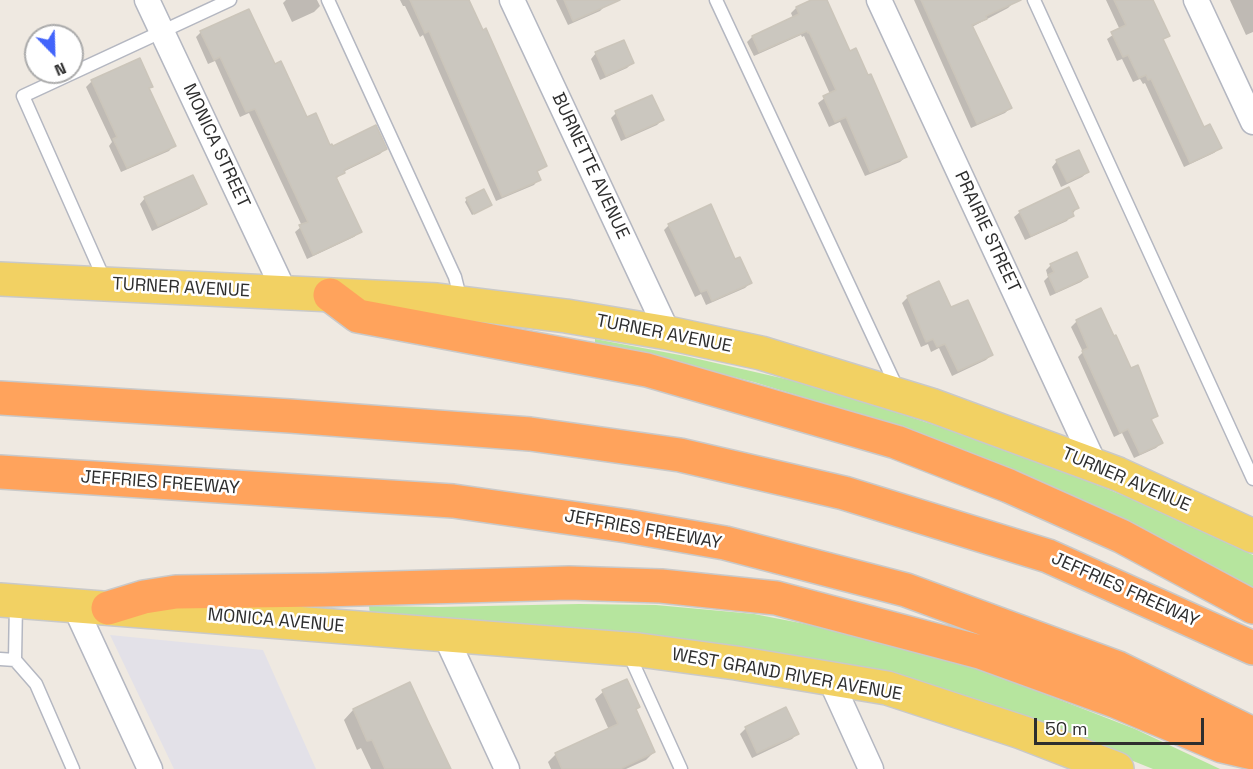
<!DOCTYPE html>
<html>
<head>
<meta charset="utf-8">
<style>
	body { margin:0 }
	#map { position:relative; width:1253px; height:769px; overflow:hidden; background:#efe9e1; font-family:"Space Grotesk",sans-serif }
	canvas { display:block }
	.north { position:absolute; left:24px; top:24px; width:60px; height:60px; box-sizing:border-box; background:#fff; border:2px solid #ababab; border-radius:50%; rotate:157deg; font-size:16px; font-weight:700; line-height:24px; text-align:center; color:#2e2e2e }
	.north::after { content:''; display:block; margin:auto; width:21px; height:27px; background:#4264fb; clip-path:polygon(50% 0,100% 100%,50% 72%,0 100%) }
	.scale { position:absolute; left:1034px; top:718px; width:170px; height:27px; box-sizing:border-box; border:3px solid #2e2e2e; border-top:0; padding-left:8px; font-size:18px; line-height:21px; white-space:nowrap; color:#2e2e2e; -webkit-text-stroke:4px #fff; paint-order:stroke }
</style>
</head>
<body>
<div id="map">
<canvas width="1253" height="769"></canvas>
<div class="north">N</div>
<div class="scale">50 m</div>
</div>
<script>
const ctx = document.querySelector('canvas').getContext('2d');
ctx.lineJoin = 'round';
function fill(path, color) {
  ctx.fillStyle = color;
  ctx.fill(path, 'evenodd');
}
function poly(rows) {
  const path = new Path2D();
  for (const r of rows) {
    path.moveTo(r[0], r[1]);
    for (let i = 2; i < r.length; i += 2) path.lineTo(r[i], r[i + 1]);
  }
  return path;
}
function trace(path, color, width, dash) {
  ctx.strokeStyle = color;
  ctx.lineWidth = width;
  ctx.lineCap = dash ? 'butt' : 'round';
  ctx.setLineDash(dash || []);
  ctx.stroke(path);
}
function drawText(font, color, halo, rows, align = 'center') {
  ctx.font = font + ' "Space Grotesk",sans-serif';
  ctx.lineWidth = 5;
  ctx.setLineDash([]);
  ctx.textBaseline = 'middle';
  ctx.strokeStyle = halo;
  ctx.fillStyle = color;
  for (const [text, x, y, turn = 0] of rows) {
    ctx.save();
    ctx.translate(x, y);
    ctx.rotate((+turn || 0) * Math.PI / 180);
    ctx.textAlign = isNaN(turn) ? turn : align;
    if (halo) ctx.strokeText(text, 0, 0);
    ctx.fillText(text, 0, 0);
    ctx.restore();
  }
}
fill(poly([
	[110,635,263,650,316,769,174,769]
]), '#e3e1e8');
fill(poly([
	[595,339,685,356,790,380,862,401,1013,451,1142,503,1253,555,1253,588,1134,526,995,464,858,414,754,382,595,343],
	[579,604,656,605,754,614,857,634,988,672,1135,729,1220,769,1153,769,999,707,370,616,369,606,439,607]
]), '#b6e59e');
fill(poly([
	[286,0,317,0,320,6,314,12,292,22,283,3],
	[400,0,467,0,545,166,536,173,539,179,534,185,496,201,423,35,420,37,405,6,403,6],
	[556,0,603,0,605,6,600,11,568,25],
	[815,0,826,0,850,53,906,157,900,162,865,176,840,122,829,127,818,103,830,94,804,36,802,37,801,35,754,56,747,42,752,37,793,18,791,13,796,8],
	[914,0,1012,0,1013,3,1008,8,972,27,1010,108,1005,113,971,128],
	[1106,0,1152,0,1168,35,1162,41,1203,129,1220,148,1214,153,1184,167,1145,83,1143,84,1140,79,1133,82,1122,59,1117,61,1107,39,1120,30],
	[1230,0,1253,0,1253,32,1246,35],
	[201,32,274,66,306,119,330,147,332,148,385,149,380,154,343,172,336,179,360,232,354,237,307,259,295,232,302,226,249,113,240,117,215,61,208,64,196,37],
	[596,53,632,63,627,68,600,80,591,59],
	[139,60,151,86,148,89,174,145,169,151,121,172,109,146,112,142,86,87,92,81],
	[616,113,662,120,657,125,621,141,611,118],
	[1057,161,1088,172,1082,177,1061,187,1052,167],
	[145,198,205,204,199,209,152,231,140,204],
	[467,199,488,207,472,215,465,202],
	[1077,208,1067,221,1025,240,1014,217,1020,212],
	[669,225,734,261,751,282,745,288,706,305,701,294,695,297,664,230],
	[1051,265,1087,277,1081,282,1050,296,1044,281,1048,277,1046,270],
	[908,297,950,309,991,355,986,360,952,376,939,348,931,352,928,344,921,347,902,303],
	[1077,321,1131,370,1156,415,1151,421,1161,443,1156,448,1134,458,1122,433,1114,437,1078,357,1083,352,1071,327],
	[409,684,449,769,371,769,361,748,357,750,344,720,353,710],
	[603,692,638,707,635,710,654,752,646,760,626,769,551,769,548,762,556,754,609,730,595,699],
	[746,728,797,734,792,739,752,758,740,734]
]), '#0003');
const building = poly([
	[410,0,469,0,483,30,486,28,547,166,537,171,541,180,502,197,429,31,425,33,410,0],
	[564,0,620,0,573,21,564,0],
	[811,0,827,0,850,51,856,48,868,75,871,74,907,157,870,172,846,117,835,122,823,96,836,90,809,32,808,33,807,31,759,52,752,36,799,14,796,7,811,0],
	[921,0,1021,0,986,16,987,19,972,25,1012,108,977,124,921,0],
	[1114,0,1153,0,1170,36,1163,39,1190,97,1204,127,1210,124,1222,148,1190,163,1151,79,1148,80,1146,75,1139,78,1128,55,1123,57,1111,32,1126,25,1114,0],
	[249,9,275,64,281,61,307,117,316,113,330,145,332,144,333,146,376,125,387,149,344,170,345,173,336,177,362,232,313,255,299,225,308,222,255,109,246,112,220,57,214,60,200,31,249,9],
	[624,40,634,63,606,76,595,52,624,40],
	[140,58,153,87,149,88,176,146,127,168,113,139,117,137,91,80,140,58],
	[652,95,664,120,626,137,615,111,652,95],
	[1079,150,1089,172,1067,182,1056,160,1079,150],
	[193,175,207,204,158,226,144,197,193,175],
	[1069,187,1079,208,1072,211,1074,216,1031,236,1019,211,1069,187],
	[484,189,492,205,474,214,466,198,484,189],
	[711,204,735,259,740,257,752,283,712,301,707,290,701,292,668,224,711,204],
	[1077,252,1088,277,1056,292,1048,275,1054,272,1050,264,1077,252],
	[939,281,951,307,968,300,993,355,958,371,945,344,937,347,933,339,926,342,907,296,939,281],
	[1101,308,1114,336,1116,335,1131,368,1138,365,1158,416,1151,419,1163,443,1140,454,1128,429,1120,433,1082,351,1088,348,1076,320,1101,308],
	[627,679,640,707,636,709,655,752,620,769,562,769,555,753,618,724,602,690,627,679],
	[410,682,428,721,451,769,385,769,372,740,367,741,353,709,410,682],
	[786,707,799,734,757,753,745,727,786,707]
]);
fill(building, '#cbc7bf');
trace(building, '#cbc5ba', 1.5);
const lane = poly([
	[328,0,455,277,461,301],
	[716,0,898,390],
	[1034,0,1253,479],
	[105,281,23,96,230,0],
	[16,603,15,660,36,684,73,769],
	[628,652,681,769],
	[0,659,15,660]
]);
const street = poly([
	[147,0,285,293],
	[512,0,668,333],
	[879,0,1095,465],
	[1196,0,1253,122],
	[75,607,150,769],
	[445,635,507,769],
	[830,679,871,769]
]);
const primary = poly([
	[0,279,437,300,566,316,668,333,761,353,931,405,1118,474,1253,536],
	[0,600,639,650,736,663,887,688,1021,732,1117,769]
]);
const highway = poly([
	[330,295,358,316,647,370,896,442,1009,486,1121,536,1253,607],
	[0,398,290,416,530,434,680,455,844,493,1048,556,1253,648],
	[0,472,453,501,627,526,725,543,906,590,1118,668,1253,734],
	[108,608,144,597,176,592,323,590,569,583,661,586,776,598,980,652,1115,701,1222,746,1253,753]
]);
trace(lane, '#b4b7c1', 15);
trace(street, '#b4b7c1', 27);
trace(primary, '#c9c9c9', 36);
trace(highway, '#c9c9c9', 36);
trace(lane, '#fff', 12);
trace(street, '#fff', 24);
trace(primary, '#f2d163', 33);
trace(highway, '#ffa35c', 33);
drawText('18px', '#2e2e2e', '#fff', [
	["MONICA STREET",216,146,65],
	["BURNETTE AVENUE",590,166,65],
	["PRAIRIE STREET",987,232,65],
	["TURNER AVENUE",181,288,3],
	["TURNER AVENUE",664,334,11],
	["TURNER AVENUE",1126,480,23],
	["JEFFRIES FREEWAY",160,483,4],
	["JEFFRIES FREEWAY",643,530,10],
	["JEFFRIES FREEWAY",1125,590,24],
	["MONICA AVENUE",276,621,5],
	["WEST GRAND RIVER AVENUE",787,675,10]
]);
</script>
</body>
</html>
